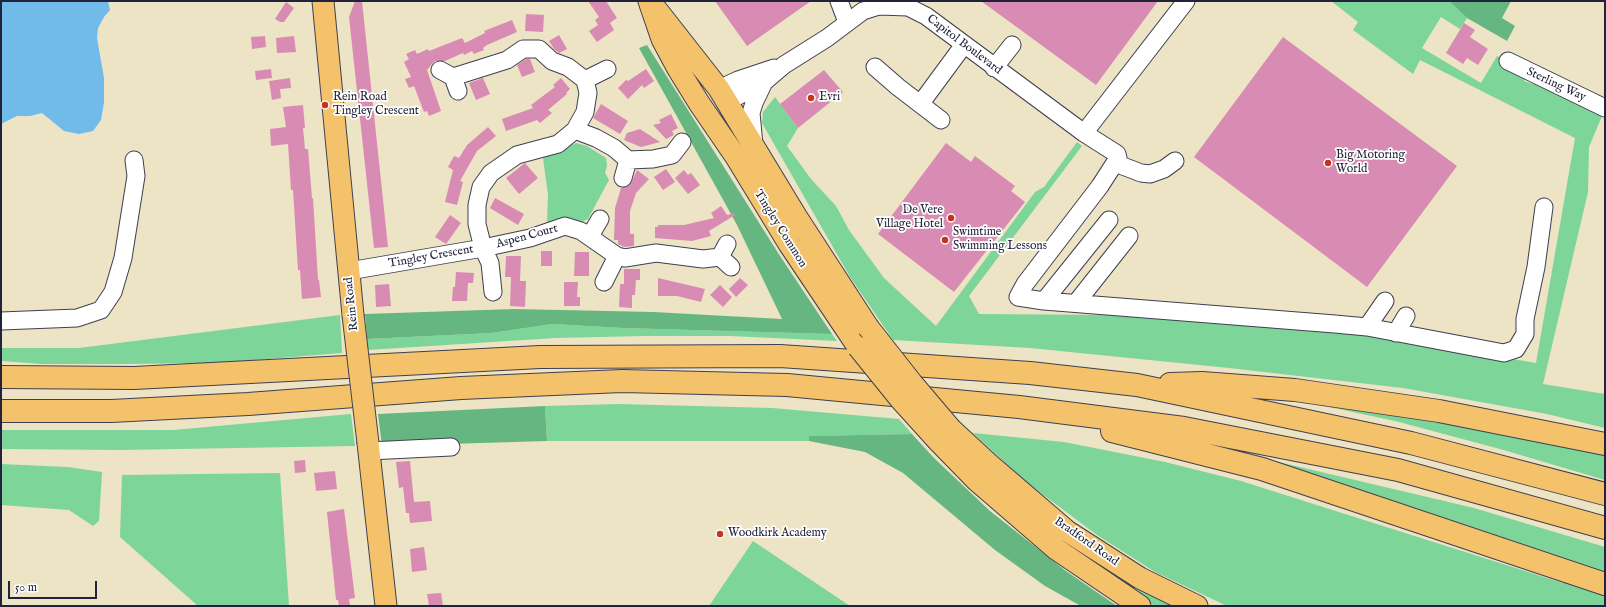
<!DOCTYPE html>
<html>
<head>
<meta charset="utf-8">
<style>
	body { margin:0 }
	#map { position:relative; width:1606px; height:607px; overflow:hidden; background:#ede3c5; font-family:"IM FELL English",serif }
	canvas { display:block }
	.frame { position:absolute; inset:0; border:2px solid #22223b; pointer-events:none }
	.scale { position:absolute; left:8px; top:581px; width:89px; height:18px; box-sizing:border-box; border:2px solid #22223b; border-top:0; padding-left:5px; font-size:12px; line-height:14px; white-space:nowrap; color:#22223b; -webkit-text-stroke:3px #fff; paint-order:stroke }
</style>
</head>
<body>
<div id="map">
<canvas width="1606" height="607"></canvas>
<div class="frame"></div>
<div class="scale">50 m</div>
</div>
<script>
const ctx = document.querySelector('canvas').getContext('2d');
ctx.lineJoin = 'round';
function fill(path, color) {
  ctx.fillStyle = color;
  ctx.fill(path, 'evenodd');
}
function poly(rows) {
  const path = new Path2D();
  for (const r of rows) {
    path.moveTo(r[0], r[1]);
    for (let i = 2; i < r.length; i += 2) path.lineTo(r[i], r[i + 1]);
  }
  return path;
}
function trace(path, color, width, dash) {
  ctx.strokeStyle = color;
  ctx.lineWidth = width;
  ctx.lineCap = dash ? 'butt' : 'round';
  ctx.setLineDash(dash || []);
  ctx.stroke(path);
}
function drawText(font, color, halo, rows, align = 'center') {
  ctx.font = font + ' "IM FELL English",serif';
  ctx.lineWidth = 3.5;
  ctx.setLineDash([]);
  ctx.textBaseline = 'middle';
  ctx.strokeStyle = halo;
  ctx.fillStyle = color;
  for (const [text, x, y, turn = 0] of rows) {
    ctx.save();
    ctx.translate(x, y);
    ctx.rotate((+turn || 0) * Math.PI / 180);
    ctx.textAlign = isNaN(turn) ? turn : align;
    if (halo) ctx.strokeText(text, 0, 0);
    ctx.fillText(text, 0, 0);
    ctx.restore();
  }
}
fill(poly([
	[1331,1,1449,1,1467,18,1460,29,1441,17,1422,48,1481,83,1497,56,1529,72,1524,81,1533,84,1538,76,1605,109,1589,147,1588,192,1543,384,1605,394,1605,428,1547,414,1403,388,1229,368,1030,348,893,340,850,277,762,123,763,112,775,97,798,128,787,146,811,179,836,206,849,230,884,278,936,326,1035,192,1044,187,1077,142,1082,146,969,296,979,314,1115,315,1287,326,1410,341,1536,363,1575,138,1420,60,1413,74,1353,30,1358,22],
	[576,143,587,146,606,158,607,166,605,173,609,180,588,219,582,222,547,223,548,195,543,158],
	[340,315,342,353,218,363,125,364,42,364,1,361,1,348,79,348],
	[552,324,623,328,832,334,837,341,730,336,644,336,555,338,368,350,367,339,492,333],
	[1297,396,1605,450,1605,480,1500,449,1395,421,1296,400],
	[618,404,772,408,899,419,912,434,809,436,809,441,547,441,545,406],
	[351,414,355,446,120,450,1,449,1,430,173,430],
	[973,433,1064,442,1165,462,1241,481,1563,583,1575,583,1605,592,1605,606,1227,606,1155,572,1097,535,1026,482],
	[1266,459,1474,508,1605,547,1605,578],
	[1,464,68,467,102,472,99,521,93,526,69,510,1,505],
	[280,473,289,606,198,606,120,537,122,475],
	[753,541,850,606,709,606],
	[1095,559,1181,606,1155,606,1143,600,1093,562]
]), '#7dd59a');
fill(poly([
	[1449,1,1511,1,1502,18,1515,26,1507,41,1467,18],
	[647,45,780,256,832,334,623,328,552,324,492,333,367,339,365,314,514,309,653,312,782,319,737,225,639,48],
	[545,406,547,441,382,446,378,414],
	[912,434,934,458,990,511,1066,571,1117,606,1081,606,1045,586,995,550,903,473,865,452,809,441,809,436]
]), '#66b682');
fill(poly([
	[1,1,108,1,110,10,104,17,98,28,97,38,104,78,104,102,101,120,93,131,79,134,64,131,42,113,30,116,17,116,1,124]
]), '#70bbe9');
fill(poly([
	[355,1,362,1,388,247,374,248,349,17],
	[588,1,606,1,617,18,610,23,614,30,597,42,589,31,598,25,595,20,599,17],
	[715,1,811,1,747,46],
	[981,1,1158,1,1096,85],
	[286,2,294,8,284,22,280,22,275,19],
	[526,14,544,15,543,32,525,31],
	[512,20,517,32,487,45,483,48,484,50,474,54,472,51,464,55,463,53,445,61,435,61,431,65,427,70,441,111,429,116,427,111,424,112,414,86,409,88,405,79,411,77,404,62,409,59,406,54,415,50,417,54,428,49,429,51,462,38,465,43,485,33,484,31],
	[1464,23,1475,30,1470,37,1488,49,1478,65,1467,58,1463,64,1446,53],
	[559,35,567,49,559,53,554,49,549,41],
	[265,36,266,47,252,49,251,37],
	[294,36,296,52,277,53,276,38],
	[1283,37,1457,166,1367,287,1194,157],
	[526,59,530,59,535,72,522,77,517,65],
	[271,69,272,78,256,80,255,71],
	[646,69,654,81,644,88,642,85,628,99,618,88,626,80,628,81],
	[824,70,843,92,798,128,780,104],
	[290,78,291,88,280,89,281,98,272,100,269,81],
	[483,78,490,94,476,100,469,83],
	[561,78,570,89,566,93,567,94,548,110,552,113,540,123,537,120,506,131,502,119,533,108,531,105,555,87,553,85],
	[601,104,628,121,620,134,593,118],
	[303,105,305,128,303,128,305,149,308,149,312,198,313,198,318,280,319,280,321,297,302,299,300,270,298,270,293,190,291,190,288,144,271,146,270,129,286,127,283,107],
	[671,114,678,128,672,131,674,135,666,139,653,125,661,123,659,120],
	[488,127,496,136,477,151,460,181,463,182,457,205,445,202,453,170,448,167,454,156,459,158,467,145],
	[640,129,660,142,641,147,624,140,627,133],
	[946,143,971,162,975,156,1015,186,1011,191,1025,202,954,292,878,234],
	[525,163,538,178,519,194,506,178],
	[666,169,675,182,663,190,654,177],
	[637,170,649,179,636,193,630,211,630,234,634,234,634,246,624,247,618,244,618,240,614,240,615,208,621,188,630,185],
	[684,170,688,175,691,173,700,185,688,194,675,178],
	[495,198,524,214,518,225,490,208],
	[721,206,727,215,734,213,735,215,709,231,711,236,692,241,655,238,655,227,658,227,658,225,684,225,714,218,711,213],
	[450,215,461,223,446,244,435,237],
	[541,251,552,251,552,266,541,266],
	[575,252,589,252,589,276,574,276],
	[506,256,521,256,520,281,526,281,525,307,510,306,511,277,505,277],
	[624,269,640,269,640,280,636,280,635,295,632,295,632,308,619,307,620,284,624,284],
	[456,272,474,273,473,283,468,283,467,301,452,301,453,287,455,287],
	[658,278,705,289,701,302,677,296,658,296],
	[740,278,748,285,736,297,729,289],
	[564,282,578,282,577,297,580,297,580,306,564,306],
	[389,284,391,306,376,307,375,285],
	[720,285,732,297,723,307,710,295],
	[305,460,306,472,295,473,294,461],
	[410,461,414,502,430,501,432,521,410,523,409,513,406,513,403,487,399,488,396,462],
	[335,471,337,489,316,491,314,473],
	[344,509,355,598,349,599,350,606,339,606,338,600,336,600,327,512],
	[424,547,427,570,412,572,410,549],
	[441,593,443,606,429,606,427,594]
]), '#d98cb3');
const minor = poly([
	[839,1,847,22],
	[1508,61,1605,108],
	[875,67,898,87,941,120],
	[994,68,1012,45],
	[440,70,453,77,458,91],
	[585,80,607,69],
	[719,89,738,80,774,68],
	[727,102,764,82,784,65,827,38,863,11,879,6,908,7,926,16,1084,133,1117,154,1118,158,1100,186,1025,284,1018,297,1044,301,1335,324,1367,327,1504,353,1516,349,1525,334,1525,319,1536,267,1544,207],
	[921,103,963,46],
	[575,130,596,138,614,148,628,160],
	[1084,133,1186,1],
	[754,145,751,113,754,103,764,82],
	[1115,163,1141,173,1150,174,1164,169,1175,161],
	[623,178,628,160,653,159,672,155,682,142],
	[590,236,600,219],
	[727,244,720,257,731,267],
	[349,271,483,248,477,224,477,205,481,187,491,173,517,155,558,144,575,130,585,112,588,93,585,80,568,67,552,61,539,49,523,49,507,60,453,77],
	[604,282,617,256],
	[493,292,490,263,483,248,530,238,565,226,581,231,617,256,625,258,656,253,703,259,720,257],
	[1044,301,1109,220],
	[1076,303,1129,236],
	[1,321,77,318,101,310,113,292,123,258,136,176,134,160],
	[1367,327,1385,301],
	[1396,333,1406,316],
	[369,451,451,447]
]);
const major = poly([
	[323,1,353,315],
	[649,1,662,39,678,69,699,103,736,157,789,244,858,347],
	[657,10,719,89,796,216,868,327],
	[951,429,990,465,1067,531,1140,578,1197,606],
	[938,441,976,480,1056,549,1140,606],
	[368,443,386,606]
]);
const highway = poly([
	[1,377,134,378,540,357,780,356,1030,373,1137,385,1411,443,1605,494],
	[1170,384,1202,383,1295,390,1439,411,1605,444],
	[1,411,111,411,248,404,461,388,622,381,787,385,1019,407,1184,428,1398,470,1605,528],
	[1112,431,1262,469,1605,584]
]);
trace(minor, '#403f50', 19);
trace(major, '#403f50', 23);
trace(highway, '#403f50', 24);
trace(minor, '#fff', 17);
trace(major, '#f4c26a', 21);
trace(highway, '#f4c26a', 22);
const majorBridge = poly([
	[353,315,368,443],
	[868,327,912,383,951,429],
	[858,347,900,399,938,441]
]);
trace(majorBridge, '#403f50', 23, []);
trace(majorBridge, '#f4c26a', 21);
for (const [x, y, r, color] of [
	[811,98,4,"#c8321e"],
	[325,105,4,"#c8321e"],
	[1328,163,4,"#c8321e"],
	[951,218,4,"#c8321e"],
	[945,240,4,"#c8321e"],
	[720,534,4,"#c8321e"]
]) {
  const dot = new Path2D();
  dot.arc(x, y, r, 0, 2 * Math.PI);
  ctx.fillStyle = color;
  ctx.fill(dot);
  trace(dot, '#fff', 1.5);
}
drawText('12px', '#22223b', '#fff', [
	["Capitol Boulevard",964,45,37],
	["Sterling Way",1556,85,25],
	["Tingley Common",780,229,58],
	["Aspen Court",527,237,-15],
	["Tingley Crescent",431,257,-10],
	["Rein Road",352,304,-96],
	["Bradford Road",1086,542,35]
]);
drawText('12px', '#22223b', '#fff', [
	["Rein Road",333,98],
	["Tingley Crescent",333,112],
	["Evri",819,98],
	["Big Motoring",1336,156],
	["World",1336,170],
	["De Vere",943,211,"right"],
	["Village Hotel",943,225,"right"],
	["Swimtime",953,233],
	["Swimming Lessons",953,247],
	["Woodkirk Academy",728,534]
], 'left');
</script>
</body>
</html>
